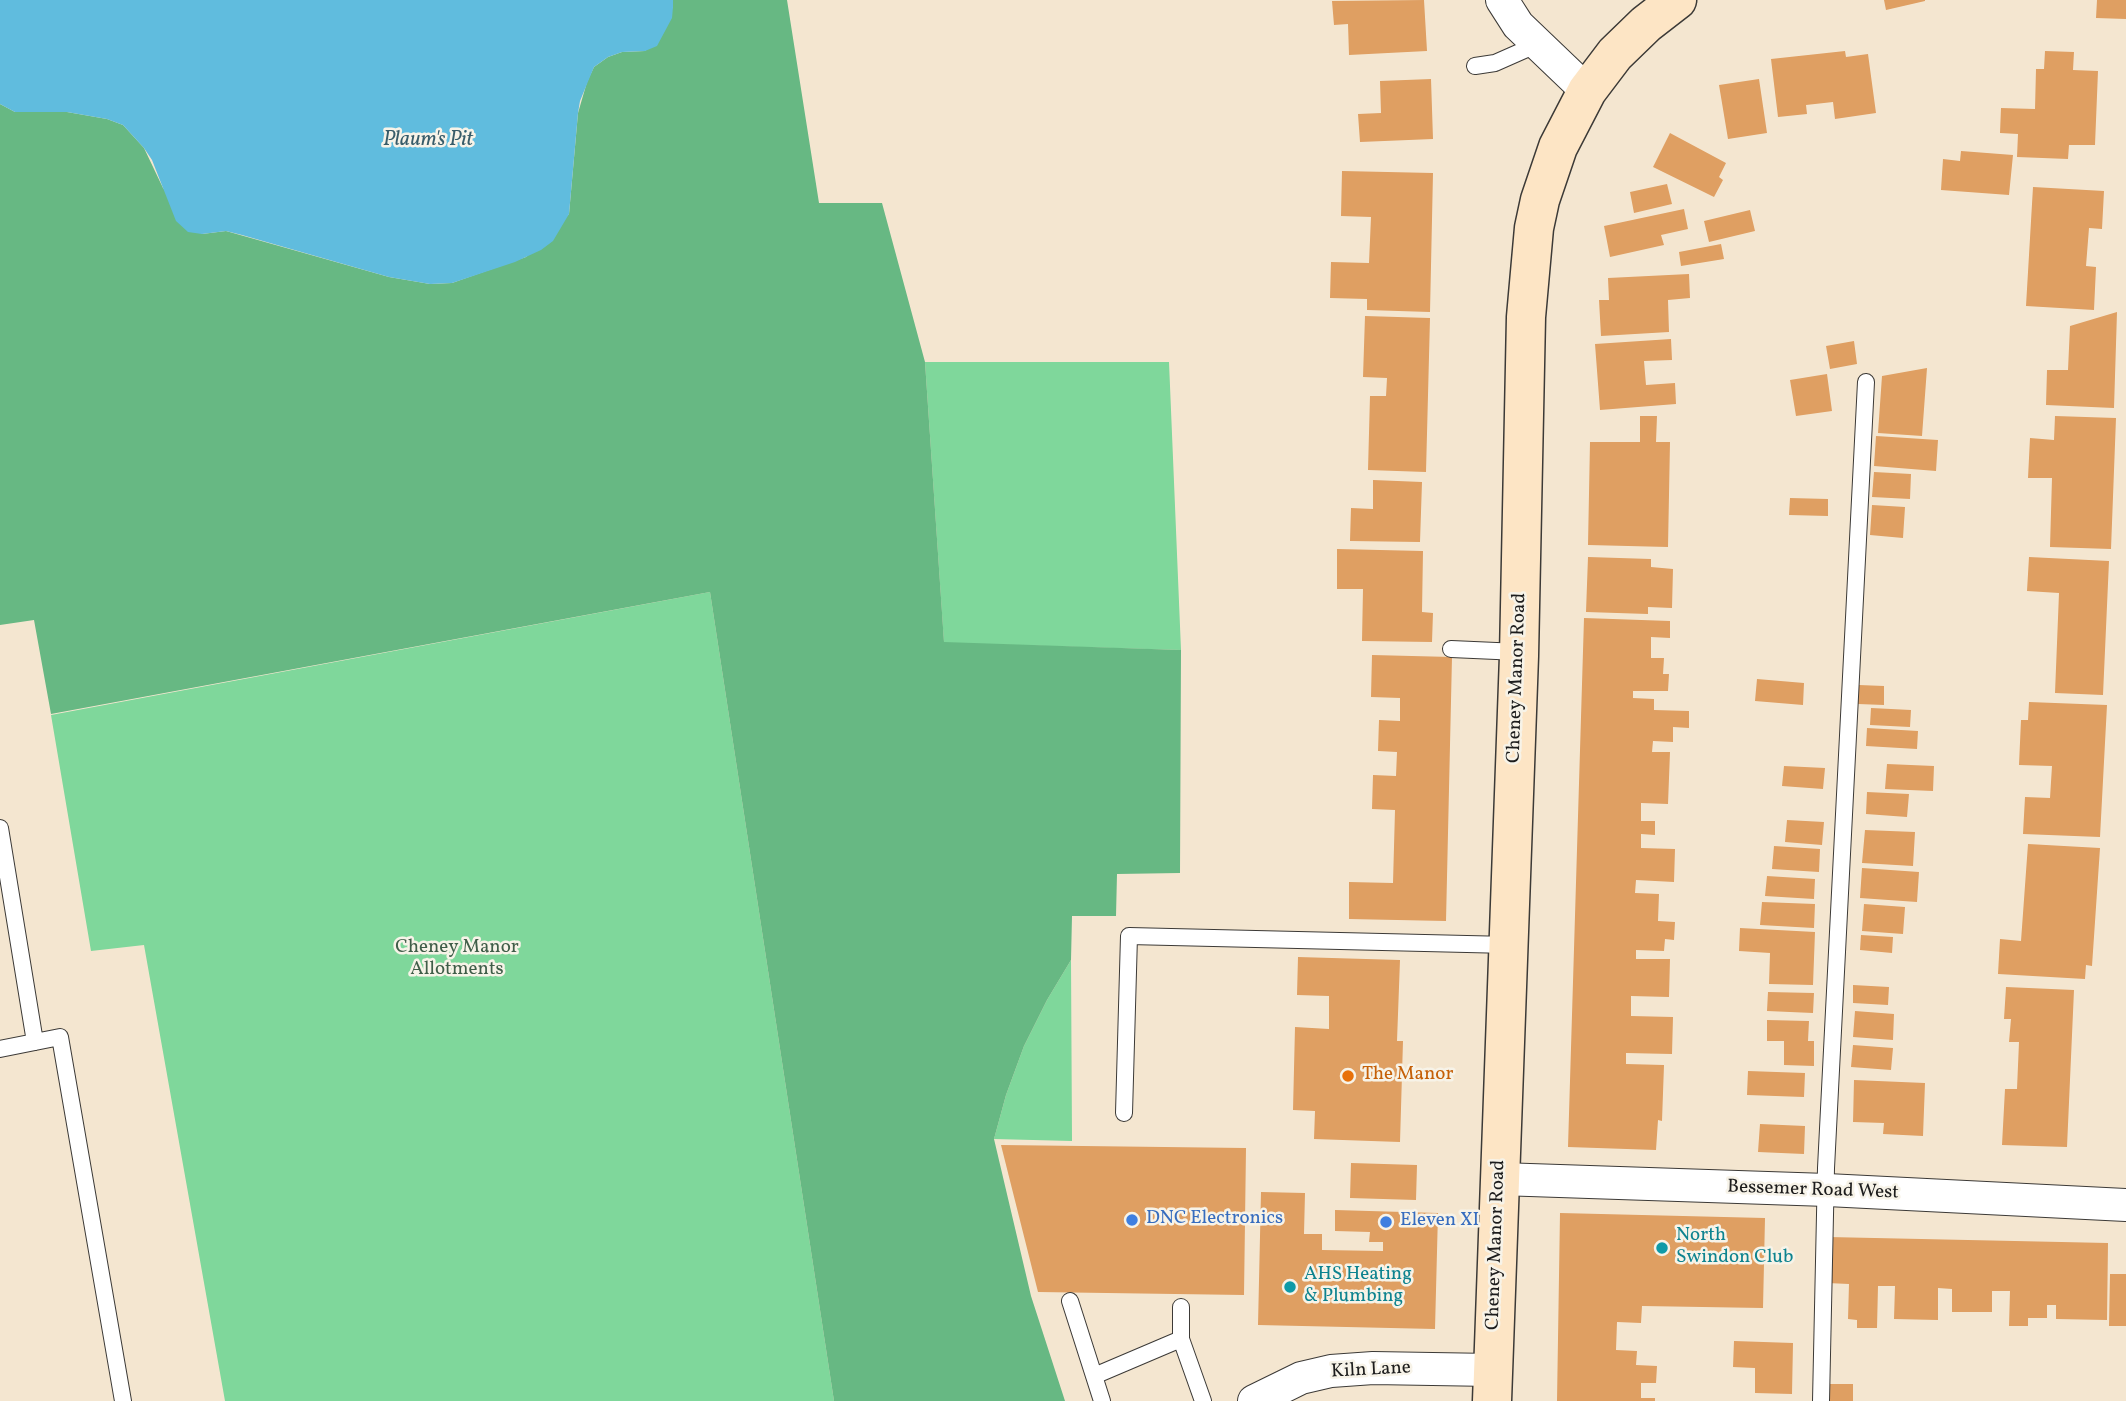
<!DOCTYPE html>
<html>
<head>
<meta charset="utf-8">
<style>
	body { margin:0 }
	canvas { display:block; background:#f4e6d0 }
</style>
</head>
<body>
<canvas width="2126" height="1401"></canvas>
<script>
const ctx = document.querySelector('canvas').getContext('2d');
ctx.lineJoin = 'round';
function fill(path, color) {
  ctx.fillStyle = color;
  ctx.fill(path, 'evenodd');
}
function poly(rows) {
  const path = new Path2D();
  for (const r of rows) {
    path.moveTo(r[0], r[1]);
    for (let i = 2; i < r.length; i += 2) path.lineTo(r[i], r[i + 1]);
  }
  return path;
}
function trace(path, color, width, dash) {
  ctx.strokeStyle = color;
  ctx.lineWidth = width;
  ctx.lineCap = dash ? 'butt' : 'round';
  ctx.setLineDash(dash || []);
  ctx.stroke(path);
}
function drawText(font, color, halo, rows, align = 'center') {
  ctx.font = font + ' Vollkorn,serif';
  ctx.lineWidth = 5;
  ctx.setLineDash([]);
  ctx.textBaseline = 'middle';
  ctx.strokeStyle = halo;
  ctx.fillStyle = color;
  for (const [text, x, y, turn = 0] of rows) {
    ctx.save();
    ctx.translate(x, y);
    ctx.rotate((+turn || 0) * Math.PI / 180);
    ctx.textAlign = isNaN(turn) ? turn : align;
    if (halo) ctx.strokeText(text, 0, 0);
    ctx.fillText(text, 0, 0);
    ctx.restore();
  }
}
fill(poly([
	[925,362,1169,362,1181,650,944,643],
	[710,592,834,1401,225,1401,144,945,91,951,51,715],
	[1071,960,1072,1141,994,1139,1006,1095,1024,1046,1047,1000]
]), '#7fd79b');
fill(poly([
	[673,0,787,0,819,203,882,203,925,362,944,642,1181,650,1180,873,1117,874,1116,916,1072,916,1071,960,1047,1000,1024,1046,1006,1095,994,1139,1031,1296,1065,1401,834,1401,710,592,51,714,34,620,0,625,0,104,15,112,67,112,107,119,123,125,144,148,163,188,202,234,226,231,389,277,430,284,452,283,526,257,569,214,578,113,587,82,594,67,608,57,622,52,645,51,673,7]
]), '#67b883');
fill(poly([
	[0,0,673,0,673,7,672,18,657,46,645,51,622,52,608,57,594,67,580,101,578,113,569,214,553,241,541,250,515,262,452,283,430,284,389,277,242,235,226,231,202,234,188,232,176,221,152,160,144,148,123,125,107,119,67,112,15,112,0,104]
]), '#60bcde');
fill(poly([
	[1424,0,1427,51,1349,55,1348,24,1334,25,1332,1],
	[1884,0,1925,0,1925,1,1886,10],
	[2097,0,2126,0,2126,19,2096,18],
	[1845,51,1846,57,1868,54,1876,113,1835,119,1833,102,1806,105,1807,114,1778,117,1771,59],
	[2045,51,2074,52,2073,70,2098,71,2095,145,2069,145,2068,159,2017,157,2018,134,2000,133,2001,108,2035,109,2036,69,2044,69],
	[1431,79,1433,139,1360,142,1358,114,1381,113,1380,81],
	[1759,79,1767,133,1728,139,1719,85],
	[1670,133,1726,163,1719,177,1723,180,1714,197,1653,167],
	[1961,151,2013,155,2009,195,1941,190,1943,159,1960,161],
	[1342,171,1433,173,1430,312,1367,310,1367,299,1330,298,1331,262,1369,263,1371,217,1341,216],
	[1667,184,1672,204,1634,213,1630,192],
	[2033,187,2104,191,2102,229,2089,228,2086,266,2096,267,2094,310,2026,306],
	[1684,209,1688,229,1661,235,1664,245,1610,257,1604,226],
	[1750,210,1755,231,1709,242,1704,221],
	[1721,244,1724,259,1681,266,1679,252],
	[1689,274,1690,298,1668,300,1669,332,1601,336,1599,300,1609,300,1608,278],
	[2117,312,2114,408,2046,405,2047,370,2068,370,2070,326],
	[1365,316,1430,318,1426,472,1368,470,1370,396,1386,396,1387,378,1363,377],
	[1671,339,1672,360,1644,361,1646,385,1675,383,1676,404,1600,410,1595,344],
	[1854,341,1857,364,1830,369,1826,346],
	[1927,368,1922,436,1878,433,1882,376],
	[1827,374,1832,411,1796,416,1790,380],
	[1640,416,1657,416,1656,442,1670,442,1668,547,1588,545,1590,442,1640,442],
	[2055,416,2116,418,2111,549,2050,547,2052,478,2028,478,2030,438,2054,440],
	[1876,436,1938,440,1936,471,1874,466],
	[1874,472,1911,474,1910,499,1872,497],
	[1373,480,1422,482,1420,542,1350,541,1351,508,1373,509],
	[1790,498,1828,499,1828,516,1789,515],
	[1872,505,1905,507,1903,538,1870,535],
	[1337,549,1423,551,1422,612,1433,613,1432,642,1362,641,1363,589,1337,589],
	[1588,557,1651,559,1651,567,1673,569,1672,608,1648,607,1648,614,1586,612],
	[2029,557,2109,561,2103,695,2055,693,2059,593,2027,591],
	[1584,618,1670,621,1670,638,1651,637,1651,658,1664,658,1663,674,1669,674,1668,691,1633,691,1633,698,1654,699,1654,710,1689,711,1689,728,1673,727,1673,742,1653,741,1652,752,1670,752,1668,804,1641,803,1641,821,1655,821,1655,835,1641,834,1641,848,1675,849,1674,882,1636,880,1635,893,1659,894,1658,921,1675,922,1674,940,1665,939,1664,951,1636,950,1636,959,1670,959,1669,997,1631,996,1631,1016,1673,1017,1672,1054,1626,1053,1626,1064,1664,1065,1662,1121,1658,1120,1656,1150,1568,1147],
	[1372,655,1452,657,1446,921,1349,919,1349,882,1393,883,1395,810,1372,809,1373,775,1396,776,1397,752,1378,751,1379,720,1400,721,1400,698,1371,697],
	[1757,679,1804,683,1803,705,1755,701],
	[1859,685,1884,686,1884,705,1858,704],
	[2029,702,2107,705,2100,837,2023,834,2025,797,2050,798,2052,766,2019,765,2021,720,2028,720],
	[1871,708,1911,710,1910,727,1870,725],
	[1867,728,1918,731,1917,749,1866,746],
	[1887,764,1934,766,1933,791,1885,789],
	[1784,766,1825,768,1823,789,1782,786],
	[1867,792,1909,794,1907,817,1866,814],
	[1787,820,1824,822,1822,845,1785,842],
	[1865,830,1915,832,1913,866,1862,863],
	[2028,844,2100,848,2092,966,2086,965,2085,979,1998,974,2000,939,2021,941],
	[1774,846,1820,849,1819,872,1772,869],
	[1862,868,1919,872,1917,902,1860,898],
	[1767,876,1815,879,1814,899,1765,896],
	[1762,902,1815,904,1814,928,1760,925],
	[1864,904,1905,907,1903,934,1862,931],
	[1740,928,1815,932,1813,985,1769,984,1770,953,1739,951],
	[1861,935,1893,937,1892,953,1860,950],
	[1298,957,1400,960,1397,1041,1403,1041,1400,1142,1314,1139,1315,1111,1293,1110,1295,1027,1329,1029,1329,996,1297,995],
	[1853,985,1889,987,1888,1005,1853,1003],
	[2006,987,2074,990,2067,1147,2002,1145,2005,1089,2017,1089,2019,1042,2009,1042,2011,1019,2004,1019],
	[1768,992,1814,993,1813,1013,1767,1011],
	[1855,1011,1894,1014,1893,1040,1853,1037],
	[1767,1020,1809,1021,1808,1041,1814,1041,1814,1066,1784,1065,1784,1041,1767,1041],
	[1853,1045,1893,1048,1891,1070,1851,1067],
	[1748,1071,1805,1073,1804,1097,1747,1095],
	[1854,1080,1925,1083,1923,1136,1883,1134,1884,1123,1853,1122],
	[1760,1124,1805,1126,1804,1154,1758,1152],
	[1001,1145,1246,1148,1244,1295,1038,1292],
	[1351,1163,1417,1165,1416,1200,1350,1198],
	[1261,1192,1305,1193,1304,1234,1322,1234,1322,1250,1383,1251,1383,1242,1369,1242,1370,1232,1335,1231,1335,1210,1438,1213,1435,1329,1258,1325],
	[1560,1213,1765,1218,1763,1308,1642,1306,1641,1323,1617,1322,1616,1350,1637,1351,1636,1365,1657,1366,1656,1383,1641,1383,1641,1398,1655,1398,1655,1401,1557,1401],
	[1828,1237,2108,1243,2107,1320,2056,1319,2056,1305,2047,1305,2047,1318,2028,1318,2028,1326,2009,1326,2010,1291,1992,1291,1992,1312,1952,1312,1952,1289,1938,1288,1938,1320,1894,1319,1895,1286,1878,1286,1877,1328,1857,1328,1857,1320,1848,1319,1849,1284,1827,1283],
	[2110,1274,2126,1274,2126,1326,2109,1326],
	[1734,1341,1793,1343,1792,1394,1755,1393,1755,1368,1733,1367],
	[1824,1384,1853,1384,1853,1401,1823,1401]
]), '#df9f62');
const service = poly([
	[1475,66,1495,63,1538,44],
	[1451,649,1519,652],
	[0,828,35,1042],
	[0,1049,60,1037,123,1401],
	[1124,1113,1129,936,1509,945],
	[1070,1301,1102,1401],
	[1181,1307,1181,1339,1203,1401],
	[1094,1376,1181,1339],
	[1821,1401,1826,1168,1866,382]
]);
const minor = poly([
	[1502,0,1518,25,1587,91],
	[1500,1179,1827,1190,2126,1205],
	[1254,1401,1301,1378,1331,1371,1373,1368,1492,1370]
]);
const secondary = poly([
	[1492,1401,1519,656,1526,317,1534,228,1540,200,1558,147,1587,91,1615,54,1646,24,1677,0]
]);
trace(service, '#3c3a37', 18);
trace(minor, '#3c3a37', 34);
trace(secondary, '#3c3a37', 41);
trace(service, '#fff', 16);
trace(minor, '#fff', 32);
trace(secondary, '#fde5c5', 38);
for (const [x, y, r, color] of [
	[1348,1076,7,"#e8710a"],
	[1132,1220,7,"#3f7fe0"],
	[1386,1222,7,"#3f7fe0"],
	[1662,1248,7,"#0f9aa8"],
	[1290,1287,7,"#0f9aa8"]
]) {
  const dot = new Path2D();
  dot.arc(x, y, r, 0, 2 * Math.PI);
  ctx.fillStyle = color;
  ctx.fill(dot);
  trace(dot, '#f7f3e8', 2.5);
}
drawText('19px', '#1c1c1c', '#f7f3e8', [
	["Cheney Manor Road",1518,678,-88],
	["Bessemer Road West",1813,1191,2],
	["Cheney Manor Road",1497,1245,-88],
	["Kiln Lane",1371,1371,-3]
]);
drawText('19px', '#3f5d48', '#f7f3e8', [
	["Cheney Manor",457,949],
	["Allotments",457,971]
]);
drawText('19px', '#c56008', '#f7f3e8', [
	["The Manor",1362,1076]
], 'left');
drawText('19px', '#366cbe', '#f7f3e8', [
	["DNC Electronics",1146,1220],
	["Eleven XI",1400,1222]
], 'left');
drawText('19px', '#0d838f', '#f7f3e8', [
	["North",1676,1237],
	["Swindon Club",1676,1259],
	["AHS Heating",1304,1276],
	["& Plumbing",1304,1298]
], 'left');
drawText('italic 21px', '#375c6a', '#f7f3e8', [
	["Plaum's Pit",428,141]
]);
</script>
</body>
</html>
